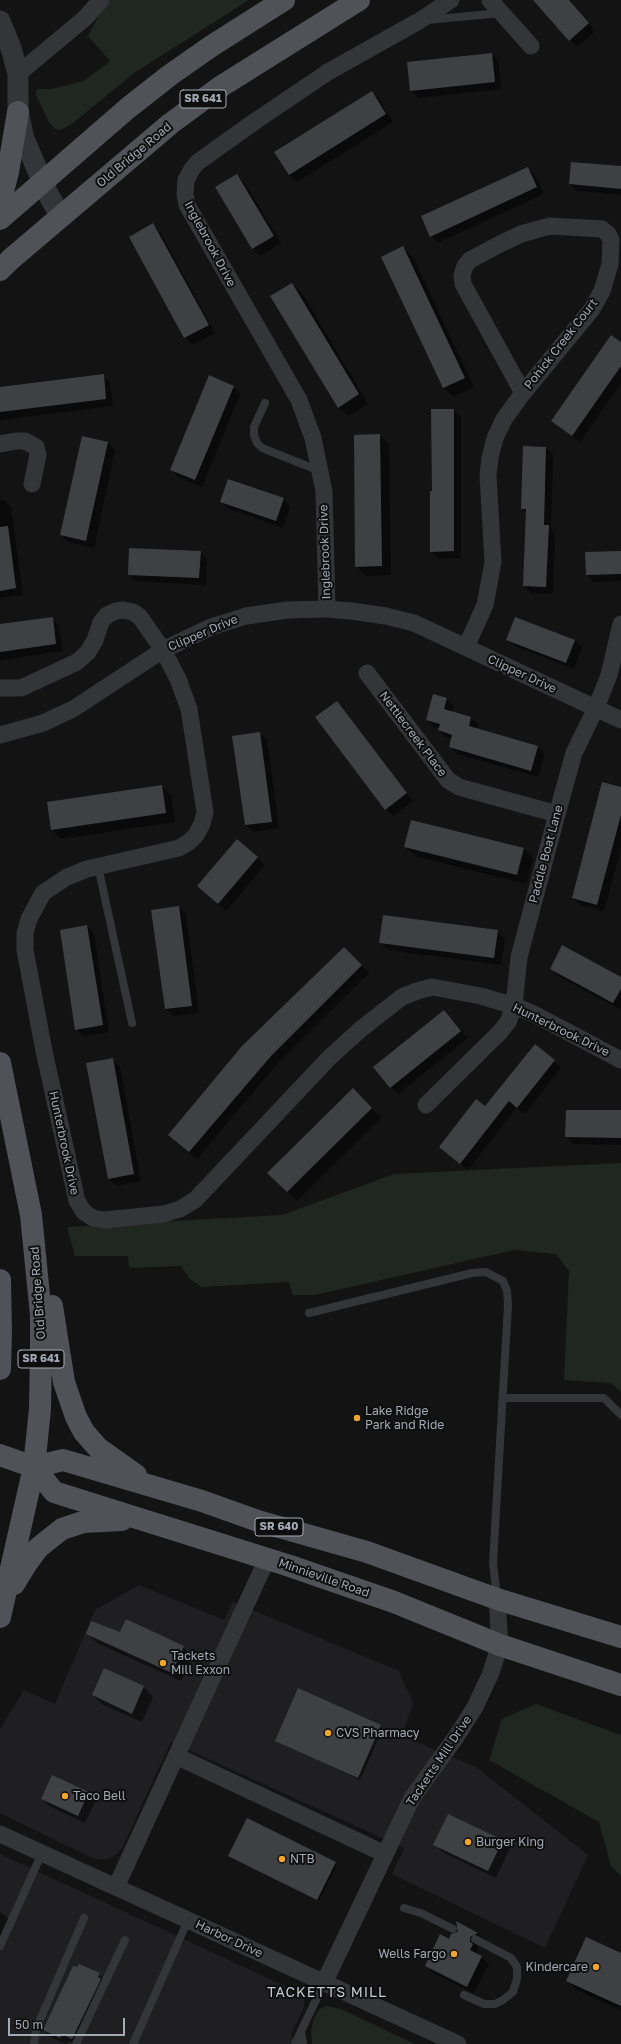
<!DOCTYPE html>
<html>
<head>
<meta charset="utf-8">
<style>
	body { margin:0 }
	#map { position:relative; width:621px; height:2044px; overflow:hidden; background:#131314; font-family:"Golos Text",sans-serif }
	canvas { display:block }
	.scale { position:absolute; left:8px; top:2018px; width:117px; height:18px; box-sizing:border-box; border:2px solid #a4aab5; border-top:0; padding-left:5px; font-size:12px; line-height:14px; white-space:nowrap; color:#a4aab5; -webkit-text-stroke:3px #0e0e0f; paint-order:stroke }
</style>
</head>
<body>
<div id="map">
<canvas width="621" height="2044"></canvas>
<div class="scale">50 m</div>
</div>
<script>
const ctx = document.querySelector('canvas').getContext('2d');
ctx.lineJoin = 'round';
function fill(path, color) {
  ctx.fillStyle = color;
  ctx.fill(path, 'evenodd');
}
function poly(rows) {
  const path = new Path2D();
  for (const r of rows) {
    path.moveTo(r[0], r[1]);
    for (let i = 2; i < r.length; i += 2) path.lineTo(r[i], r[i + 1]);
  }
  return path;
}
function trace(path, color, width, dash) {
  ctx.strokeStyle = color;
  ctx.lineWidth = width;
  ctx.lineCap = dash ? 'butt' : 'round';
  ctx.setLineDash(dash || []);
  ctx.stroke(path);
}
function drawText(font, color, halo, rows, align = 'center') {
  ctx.font = font + ' "Golos Text",sans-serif';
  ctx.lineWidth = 4;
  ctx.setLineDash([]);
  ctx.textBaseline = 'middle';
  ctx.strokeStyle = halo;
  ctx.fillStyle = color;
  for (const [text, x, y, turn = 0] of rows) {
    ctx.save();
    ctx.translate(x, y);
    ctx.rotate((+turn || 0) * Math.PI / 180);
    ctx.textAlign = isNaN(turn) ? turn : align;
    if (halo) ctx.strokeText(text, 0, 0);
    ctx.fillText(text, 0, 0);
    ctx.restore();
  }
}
fill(poly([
	[139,1585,224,1620,233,1602,399,1671,413,1703,402,1736,476,1767,588,1855,545,1948,392,1874,404,1848,171,1742,122,1848,117,1854,108,1859,96,1859,90,1857,0,1813,0,1729,24,1690,55,1704,95,1610],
	[0,1854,302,1994,304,1998,304,2007,291,2035,295,2044,0,2044]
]), '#1f1f21');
fill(poly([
	[109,0,249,0,134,73,72,124,60,130,55,129,49,122,36,95,37,89,51,89,84,81,110,61,88,36,103,7],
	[621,1163,621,1392,611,1383,564,1380,569,1271,556,1254,514,1250,315,1295,293,1295,289,1282,201,1287,190,1279,181,1266,129,1268,128,1256,75,1256,67,1227,282,1215,394,1174],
	[536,1704,621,1735,621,1876,611,1866,599,1822,489,1760,502,1719],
	[326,2006,341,2009,415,2044,312,2044,311,2031,314,2018,320,2009]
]), '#1f2720');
fill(poly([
	[535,0,569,0,595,31,577,47],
	[491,54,499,62,501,89,419,98,411,90],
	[372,92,379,99,393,122,297,182,290,175],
	[621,167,621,195,577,191,570,184],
	[528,168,535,175,544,194,438,243,431,236],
	[237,175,244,182,281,243,260,256,253,249,216,188],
	[153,225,160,232,215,333,192,345,185,338,130,237],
	[403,248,413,257,474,387,453,397,444,388,382,258],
	[292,284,302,293,368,404,348,416,338,407],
	[621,344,621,383,580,442,552,421],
	[103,375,110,383,113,406,0,420,0,388],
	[233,386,240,394,202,487,178,477,171,470],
	[432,410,454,410,461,417,461,558,439,559,431,551,433,492],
	[380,435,389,445,391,575,366,576,356,566],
	[107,442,115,450,94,548,68,542,61,535],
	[546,448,553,455,551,528,555,533,553,594,531,593,524,586,527,513,522,508],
	[283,499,290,506,283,528,228,509,221,501],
	[0,500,4,500,11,507,23,595,0,598],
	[200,552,207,559,206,585,136,581,129,574],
	[621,552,621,581,594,582,587,575],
	[52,618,59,626,63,651,0,660,0,625],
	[508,639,575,641,582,648,574,669,515,646],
	[446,699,454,706,452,712,471,718,478,725,477,729,538,747,545,754,538,777,457,754,450,746,452,739,446,737,439,730,439,728,434,727,427,720],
	[337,702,413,801,393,816,386,809],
	[260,733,267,740,279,828,253,832,246,825,233,737],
	[161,786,171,795,175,822,61,839,52,830],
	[621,788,621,848,604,911,580,905,573,898],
	[405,847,523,848,533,858,526,884,415,856],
	[257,858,265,865,226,911,198,886],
	[178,907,186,914,199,1013,173,1016,166,1009],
	[87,926,94,934,109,1032,84,1036,76,1029],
	[497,931,505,939,501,965,388,950,380,942],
	[344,948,369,973,278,1063,197,1159,177,1142],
	[551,969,621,978,621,1010,558,976],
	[444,1011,468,1038,398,1094,390,1087],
	[112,1059,120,1067,141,1181,116,1186,109,1178],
	[554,1061,561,1068,525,1114,516,1108,468,1170,440,1147,485,1108],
	[353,1089,381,1118,297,1201,269,1173],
	[621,1111,621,1145,573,1144,566,1137],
	[88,1634,120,1634,183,1647,192,1656,181,1681,97,1643],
	[105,1669,144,1687,153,1697,142,1722,103,1705,93,1695],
	[299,1689,383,1728,360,1780,276,1740],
	[53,1776,89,1793,96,1800,85,1823,49,1806,42,1799],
	[503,1841,510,1848,496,1878,442,1852,435,1845],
	[229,1856,335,1862,337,1865,319,1901],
	[0,1911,12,1922,0,1947],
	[457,1923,478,1933,484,1940,477,1944,477,1950,479,1952,478,1955,489,1964,474,1993,433,1973,426,1966,457,1934,460,1929],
	[621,1954,621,2010,576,1990,567,1980],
	[99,1974,106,1981,76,2044,69,2041,66,2044,51,2037,44,2030]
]), '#0007');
fill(poly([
	[533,0,569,0,589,23,569,41],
	[492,53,495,82,410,91,407,62],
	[372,91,386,114,289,175,274,152],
	[571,162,621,166,621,189,569,184],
	[528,167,537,187,430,237,421,216],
	[237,174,274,236,252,249,215,187],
	[153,223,209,325,184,338,129,237],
	[403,246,465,378,443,388,381,257],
	[292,283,359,394,338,408,270,296],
	[611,335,621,342,621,366,572,436,551,421],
	[104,374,106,399,0,412,0,387],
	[209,375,234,386,195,480,170,470],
	[431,409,454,409,454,551,430,552,430,491,432,491],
	[380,434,382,566,355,567,354,435],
	[82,436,108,442,86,541,60,535],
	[523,446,546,447,544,525,549,525,546,587,523,586,526,509,521,509],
	[228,479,284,498,276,521,220,502],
	[8,526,16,588,0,591,0,527],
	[129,548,201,551,199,578,128,575],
	[621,551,621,574,586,575,585,552],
	[53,617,56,644,0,652,0,624],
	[515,617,575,640,566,663,506,640],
	[433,694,447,698,444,709,471,717,469,726,538,746,531,771,449,747,452,735,438,730,440,724,426,720],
	[337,701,407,793,385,810,315,717],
	[260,732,272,822,245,825,232,736],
	[602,782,621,787,621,815,597,905,572,898],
	[162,785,166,813,51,830,47,802],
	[411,820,524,848,517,875,404,847],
	[237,839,258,857,218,904,197,886],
	[179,906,192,1006,165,1009,151,910],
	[383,915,498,930,494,958,379,943],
	[87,925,103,1025,75,1030,60,930],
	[562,945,621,977,621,989,613,1003,550,969],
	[344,947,362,965,271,1056,189,1152,168,1135,242,1046],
	[444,1010,461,1031,390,1088,373,1067],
	[535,1044,555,1060,517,1108,509,1101,460,1164,439,1147,476,1099,485,1106],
	[113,1058,134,1174,108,1179,86,1063],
	[353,1088,372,1108,287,1192,267,1173],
	[566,1110,621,1110,621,1138,565,1137],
	[126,1619,184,1646,172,1673,86,1634,91,1621,120,1632],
	[104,1668,144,1686,132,1714,92,1695],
	[298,1688,381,1725,358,1778,275,1741],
	[52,1775,89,1792,78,1816,41,1799],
	[448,1814,503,1840,488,1871,433,1845],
	[247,1818,336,1862,317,1900,228,1856],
	[456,1921,478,1933,470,1937,470,1942,473,1944,470,1950,482,1956,467,1987,425,1966,440,1934,449,1939,451,1934,458,1932],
	[586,1937,621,1953,621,2006,566,1981],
	[79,1964,100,1973,98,1977,101,1979,72,2039,62,2034,60,2038,43,2030,73,1966,77,1967]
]), '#3f4044');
trace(poly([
	[427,20,501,13],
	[265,403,254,427,254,435,257,443,262,448,320,471],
	[98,866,132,1023],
	[309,1313,472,1273,486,1272,503,1281,507,1291,508,1305,493,1563,497,1597],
	[503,1398,604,1398,621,1415],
	[404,1908,421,1913,453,1929],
	[0,1946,42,1853],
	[464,1995,484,2004,495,2004,503,2000,513,1992,517,1979,517,1967,511,1958,475,1939],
	[301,2031,303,2044],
	[34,2044,36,2029,84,1918],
	[76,2044,125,1940],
	[133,2044,188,1920],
	[295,2044,324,1983]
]), '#343539', 8);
trace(poly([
	[490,0,531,46],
	[18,74,85,18,101,0],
	[550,226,602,229,608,234,611,240,610,264,602,291,592,309,523,393,463,284,462,275,465,266,470,260,500,244,521,234,550,226],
	[0,444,16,441,25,441,36,447,38,455,32,484],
	[327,609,324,491,313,438,299,400,187,205,185,194,186,180,192,169,198,162,254,122,328,72,419,21,451,0],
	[466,647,485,605,493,562,488,475,490,458,495,438,504,419,523,393],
	[367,673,448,780,459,787,557,814],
	[0,688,21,688,77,662,88,652,95,640,101,622,107,615,116,611,123,610,133,612,140,617,163,650,178,679,189,709,205,812,202,824,196,835,189,842,179,848,87,869,67,877,43,893,29,919,25,933,25,950,44,1051,77,1201,84,1212,93,1218,104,1220,164,1214,180,1209,195,1200,330,1057,361,1029,402,997,417,991,432,987,481,996,514,1006,532,1013,621,1060],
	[0,735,43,723,73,709,163,650,211,627,246,616,288,610,327,609,351,611,386,616,414,623,621,720],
	[426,1105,500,1032,508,1022,514,1006,519,957,557,814,574,753,596,708,609,675,621,624],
	[176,1756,385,1854],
	[0,1834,458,2044],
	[116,1887,267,1559],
	[324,1983,412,1798,456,1737,475,1707,490,1675,500,1645,497,1599]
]), '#343539', 17);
trace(poly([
	[0,21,11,48,18,74,18,112,24,139,48,194,61,217]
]), '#343539', 21);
trace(poly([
	[0,203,8,172,18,112],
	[0,219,128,108,170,75,213,45,284,0],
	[0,270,11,259,170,124,220,87,359,0],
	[0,1063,31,1215,41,1315,41,1348,40,1409,34,1467,0,1617],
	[0,1280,1,1332,0,1369],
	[52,1306,64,1382,76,1417,84,1432,98,1448,136,1475],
	[0,1455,34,1467,54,1492,290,1566,394,1602,500,1645,621,1685],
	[34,1467,63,1460,202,1501,258,1521,367,1552,497,1599,621,1637],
	[14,1584,27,1563,38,1548,62,1529,83,1522,122,1520]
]), '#505258', 22);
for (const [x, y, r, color] of [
	[357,1418,4,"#f0a52f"],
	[163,1663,4,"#f0a52f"],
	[328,1733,4,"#f0a52f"],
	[65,1796,4,"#f0a52f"],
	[468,1842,4,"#f0a52f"],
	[282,1859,4,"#f0a52f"],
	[454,1954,4,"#f0a52f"],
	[596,1967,4,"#f0a52f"]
]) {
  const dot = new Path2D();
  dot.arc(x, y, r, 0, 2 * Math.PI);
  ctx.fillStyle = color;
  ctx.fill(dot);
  trace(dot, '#0e0e0f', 1.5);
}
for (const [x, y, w] of [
	[203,99,46],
	[41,1359,46],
	[279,1527,48]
]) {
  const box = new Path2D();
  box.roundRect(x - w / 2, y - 9, w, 18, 3);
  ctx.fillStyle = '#0e0e0f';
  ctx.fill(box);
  trace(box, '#a4aab5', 1);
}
drawText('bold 11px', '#a4aab5', null, [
	["SR 641",203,99],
	["SR 641",41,1359],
	["SR 640",279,1527]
]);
drawText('12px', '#a4aab5', '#0e0e0f', [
	["Old Bridge Road",134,155,-40],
	["Inglebrook Drive",210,244,62],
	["Pohick Creek Court",561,344,-52],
	["Inglebrook Drive",325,552,-92],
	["Clipper Drive",203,633,-23],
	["Clipper Drive",522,674,25],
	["Nettlecreek Place",413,734,53],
	["Paddle Boat Lane",546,854,-75],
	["Hunterbrook Drive",561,1030,26],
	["Hunterbrook Drive",64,1143,78],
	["Old Bridge Road",38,1293,-94],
	["Minnieville Road",324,1578,19],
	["Tacketts Mill Drive",439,1761,-56],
	["Harbor Drive",229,1939,25]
]);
drawText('12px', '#a4aab5', '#0e0e0f', [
	["Lake Ridge",365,1411],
	["Park and Ride",365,1425],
	["Tackets",171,1656],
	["Mill Exxon",171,1670],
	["CVS Pharmacy",336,1733],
	["Taco Bell",73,1796],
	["Burger King",476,1842],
	["NTB",290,1859],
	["Wells Fargo",446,1954,"right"],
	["Kindercare",588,1967,"right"]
], 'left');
ctx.letterSpacing = '1px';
drawText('14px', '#c5c9d1', '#0e0e0f', [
	["TACKETTS MILL",327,1993]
]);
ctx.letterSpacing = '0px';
</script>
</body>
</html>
